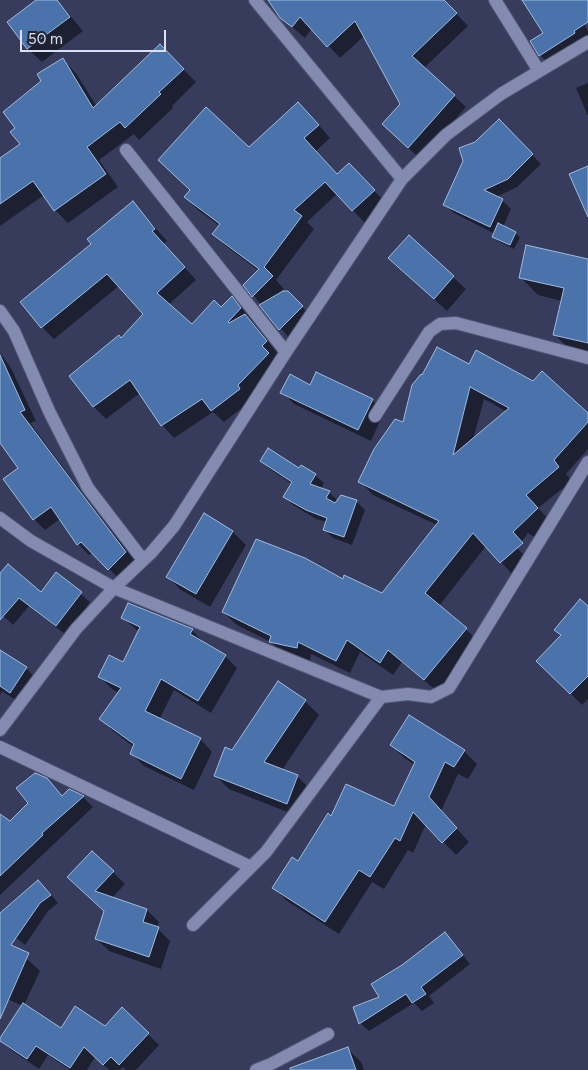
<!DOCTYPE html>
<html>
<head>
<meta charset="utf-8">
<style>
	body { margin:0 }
	#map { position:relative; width:588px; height:1070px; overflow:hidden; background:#373c5d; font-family:Figtree,sans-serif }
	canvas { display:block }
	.scale { position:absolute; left:20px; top:30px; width:146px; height:22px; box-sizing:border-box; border:2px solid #dbe0f4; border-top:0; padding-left:6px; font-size:15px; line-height:18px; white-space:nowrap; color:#dbe0f4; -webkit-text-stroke:4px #222534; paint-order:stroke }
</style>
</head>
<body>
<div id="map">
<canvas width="588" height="1070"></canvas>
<div class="scale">50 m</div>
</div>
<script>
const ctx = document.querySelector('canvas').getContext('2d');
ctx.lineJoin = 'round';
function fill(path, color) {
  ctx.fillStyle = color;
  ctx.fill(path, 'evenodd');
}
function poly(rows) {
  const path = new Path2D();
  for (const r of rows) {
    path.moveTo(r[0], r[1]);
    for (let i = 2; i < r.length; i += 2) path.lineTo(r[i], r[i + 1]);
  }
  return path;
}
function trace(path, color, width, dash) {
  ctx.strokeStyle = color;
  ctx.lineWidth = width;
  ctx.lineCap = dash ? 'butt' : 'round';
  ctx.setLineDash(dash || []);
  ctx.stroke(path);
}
fill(poly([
	[38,0,57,0,83,31,42,62,28,49,9,22],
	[268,0,443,0,468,26,424,68,466,107,420,159,396,136,402,104,364,36,340,58,312,28,305,38,292,27,279,15],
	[524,0,588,0,588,18,581,16,588,32,588,42,553,68,540,55,532,42,545,33],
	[173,59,196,82,172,106,173,108,139,140,134,134,99,160,118,187,68,223,55,210,44,195,0,226,0,160,21,145,17,128,42,82,63,60,76,73,97,107],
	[588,83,588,116,576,88],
	[311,116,330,138,316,151,338,175,361,177,386,203,365,223,337,194,307,222,314,229,276,280,284,289,279,296,286,291,311,316,289,338,245,285,259,271,226,246,214,234,220,226,198,210,186,197,249,149],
	[499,121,541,164,517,187,496,197,502,200,511,209,503,227,515,233,520,237,514,249,498,241,493,236,495,234,454,213,445,205,476,143],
	[133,203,167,241,163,244,196,280,168,305,192,326,221,309,232,298,244,310,278,354,273,359,280,366,251,401,224,422,213,412,174,438,162,425,140,393,106,419,93,406,122,340,144,314,119,286,54,339,42,327,93,244],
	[409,237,466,289,447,311,403,271],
	[588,260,588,356,572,352,555,335,562,301,538,295,520,277],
	[0,353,11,368,36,421,30,423,92,506,137,563,120,580,93,553,89,555,78,544,60,519,45,530,34,519,4,479,20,468,0,441],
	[470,365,588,414,588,449,566,474,572,481,538,508,551,522,534,537,528,533,517,548,530,561,514,576,486,546,439,606,480,642,438,692,402,662,393,675,360,652,350,673,311,654,310,661,284,655,271,642,237,625,223,612,343,580,382,594,437,525,373,495,360,481,404,423],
	[484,399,507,412,473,440],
	[310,387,372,400,384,412,371,441,294,404,282,392],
	[262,461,315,475,324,483,321,489,329,492,338,501,356,501,365,510,352,545,333,538,325,530,327,522,316,519,293,505,285,497,292,484,270,469],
	[204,515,233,532,246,545,210,607,181,590,167,576],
	[57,574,90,602,66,635,29,606,13,625,0,613,0,575,41,594],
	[588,608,588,699,582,705,538,661],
	[123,618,192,630,204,643,225,656,237,668,211,713,174,690,159,720,200,739,212,752,194,790,144,766,131,753,134,747,113,731,101,719,119,693,112,689,100,677,123,664,139,632],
	[0,652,26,668,38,681,23,705,2,691,0,695],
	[305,701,319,715,282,770,297,776,311,790,300,817,229,789,216,776,233,751],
	[410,716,464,751,477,764,468,779,458,774,441,811,469,842,456,855,426,824,413,853,408,850,384,889,372,882,339,934,287,901,274,888,298,863,332,818,395,808,415,765,404,758,392,745],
	[70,791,83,797,93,807,0,895,0,816,10,822,63,797],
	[113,872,125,884,112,898,147,910,159,922,157,928,170,941,161,969,109,951,97,939,106,912,81,889],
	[46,889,58,903,48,911,25,945,0,925,0,915],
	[445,933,470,964,429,996,434,1003,422,1011,414,1003,369,1031,360,1023,381,998,403,966],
	[0,946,27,959,40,971,24,1005,61,1030,105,1027,122,1009,159,1045,136,1070,126,1070,123,1067,120,1070,109,1070,95,1057,87,1070,70,1070,48,1055,39,1069,11,1050,0,1040,23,1006,0,996],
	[347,1048,361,1062,364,1070,306,1070]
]), '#0007');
const building = poly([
	[36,0,57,0,70,17,27,49,7,22,36,0],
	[268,0,444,0,457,13,412,56,455,95,408,148,382,124,400,104,355,21,327,47,300,17,292,27,280,18,268,0],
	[522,0,588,0,588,22,574,31,575,33,539,56,530,41,543,33,522,0],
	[160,44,184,69,159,92,161,94,125,128,120,122,87,147,106,174,54,211,33,181,0,204,0,158,20,144,10,132,15,128,3,112,41,81,37,74,63,58,93,108,160,44],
	[298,102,319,125,304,138,337,174,349,163,375,190,352,211,325,182,294,210,302,216,264,267,273,276,252,297,243,285,259,269,212,234,220,224,184,197,190,190,158,160,206,107,249,147,298,102],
	[499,119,533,154,508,179,484,190,503,199,490,227,443,205,463,161,459,148,475,142,499,119],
	[588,166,588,217,569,174,588,166],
	[133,201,155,229,152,231,185,267,157,293,192,324,214,300,221,307,232,296,241,308,228,322,229,323,245,314,267,341,262,346,269,353,238,385,240,389,211,411,202,399,161,426,130,380,93,407,69,376,119,335,121,338,143,314,107,274,41,328,20,302,91,244,87,239,133,201],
	[498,223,516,232,510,245,492,237,498,223],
	[409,235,454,276,434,299,388,258,409,235],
	[526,245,588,259,588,343,553,335,564,288,519,278,526,245],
	[283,291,288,291,303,306,279,330,259,305,283,291],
	[437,347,469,364,476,350,533,381,542,371,588,413,588,422,554,460,559,467,526,495,538,508,513,532,523,543,500,563,473,533,425,593,467,628,424,680,388,650,380,663,347,640,336,661,298,642,297,648,269,642,271,636,222,612,256,539,305,558,343,579,344,575,382,593,439,521,358,482,374,449,395,419,403,422,412,385,421,374,422,375,437,347],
	[470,387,509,408,453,455,470,387],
	[0,355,25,410,20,412,81,493,126,552,108,570,81,542,77,545,51,507,33,520,3,479,18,468,0,443,0,355],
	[316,372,373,399,358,430,280,393,290,374,310,385,316,372],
	[268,448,299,468,301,465,316,474,310,484,330,491,326,498,335,503,341,495,357,500,344,537,323,530,327,518,306,510,283,497,292,482,260,461,268,448],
	[204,513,233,531,196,594,166,577,204,513],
	[8,564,41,592,56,572,82,592,56,626,19,598,0,620,0,573,8,564],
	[580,599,588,606,588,676,570,694,536,661,561,635,554,630,580,599],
	[128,603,193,629,190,634,226,655,198,701,161,679,145,711,201,738,181,779,130,754,134,744,99,719,121,688,98,677,109,655,123,662,140,627,121,618,128,603],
	[0,650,27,667,10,693,0,686,0,650],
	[278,681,306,700,264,762,298,775,287,804,214,776,225,747,232,750,278,681],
	[409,715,465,750,454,767,445,762,429,797,457,828,442,843,413,812,400,841,395,838,370,877,359,870,325,922,272,888,292,857,298,861,328,813,331,816,346,784,394,806,415,762,390,745,409,715],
	[35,773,47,778,62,796,69,789,84,796,42,833,43,835,0,876,0,814,10,821,28,803,16,788,35,773],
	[92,851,114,871,95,891,147,909,143,922,159,927,149,957,95,939,104,911,67,877,92,851],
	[38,880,51,895,40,903,11,945,29,953,0,1019,0,913,38,880],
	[445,932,463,955,421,987,426,994,412,1003,406,994,359,1024,353,1007,379,997,371,984,402,965,445,932],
	[23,1003,61,1028,75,1006,105,1026,122,1007,149,1033,119,1065,111,1057,103,1065,84,1047,70,1068,36,1046,27,1059,0,1041,0,1038,23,1003],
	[348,1047,356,1070,290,1070,290,1068,348,1047]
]);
fill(building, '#4973aa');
trace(building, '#a1bbdd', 1);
const minor = poly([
	[255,0,402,179],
	[495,0,539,71],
	[126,150,286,352],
	[0,311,14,331,49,411,88,488,143,560],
	[375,416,429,332,440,324,456,323,588,358],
	[0,518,31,541,114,588,381,697,408,694,431,697,449,688,588,462],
	[0,730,76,629,114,588,151,553,174,526,286,352,402,179,446,135,501,94,588,42],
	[0,747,251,867],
	[193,925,266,852,381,697],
	[256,1070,271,1064,328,1034]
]);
trace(minor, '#545873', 14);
trace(minor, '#848bb1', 12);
</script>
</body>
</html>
